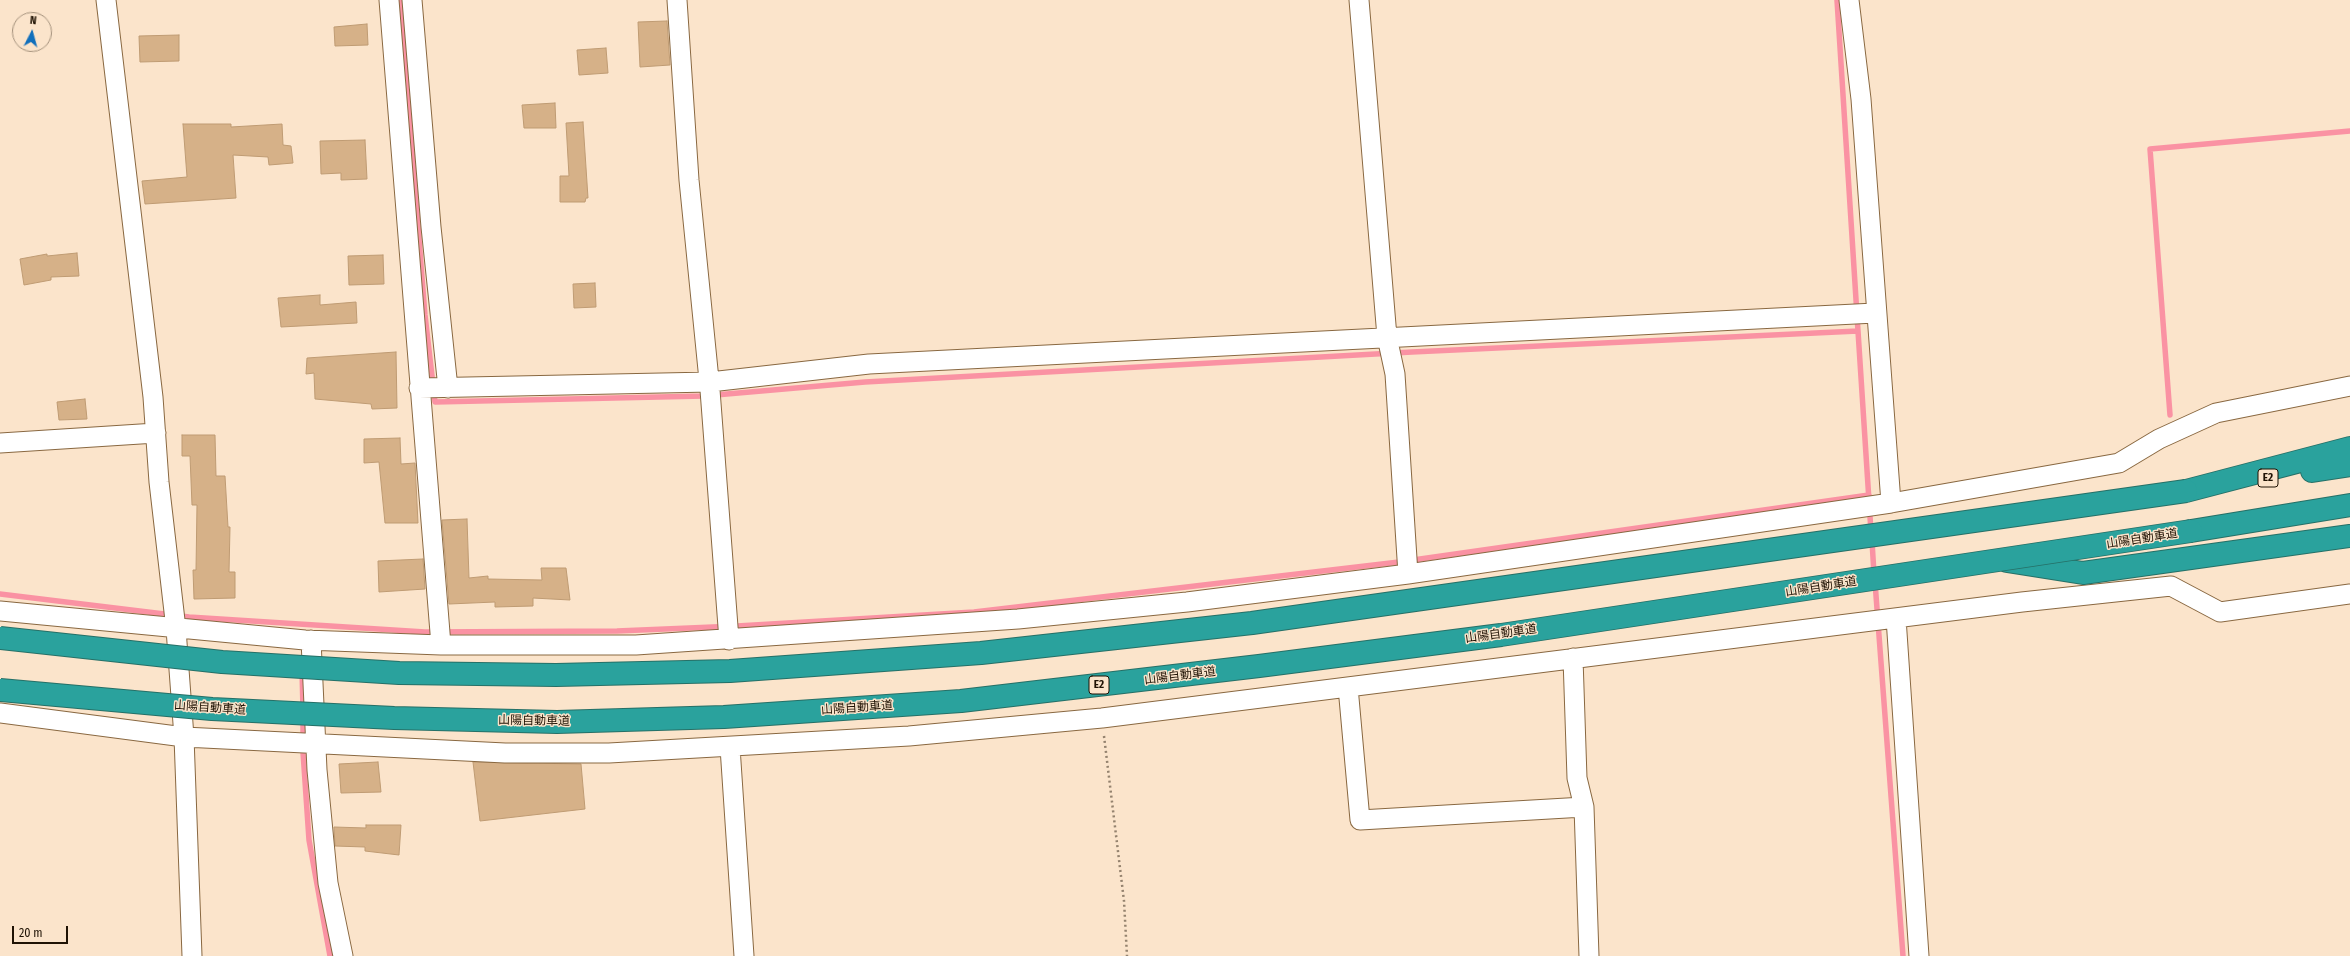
<!DOCTYPE html>
<html>
<head>
<meta charset="utf-8">
<style>
	body { margin:0 }
	#map { position:relative; width:2350px; height:956px; overflow:hidden; background:#fbe4cb; font-family:"Fira Sans Condensed",sans-serif }
	canvas { display:block }
	.north { position:absolute; left:12px; top:12px; width:40px; height:40px; box-sizing:border-box; background:#fbe4cb; border:1px solid #a3907b; border-radius:50%; rotate:6deg; font-size:11px; font-weight:700; line-height:16px; text-align:center; color:#1f1204 }
	.north::after { content:''; display:block; margin:auto; width:14px; height:18px; background:#116fbc; clip-path:polygon(50% 0,100% 100%,50% 72%,0 100%) }
	.scale { position:absolute; left:12px; top:926px; width:56px; height:18px; box-sizing:border-box; border:2px solid #1f1204; border-top:0; padding-left:5px; font-size:12px; line-height:14px; white-space:nowrap; color:#1f1204; -webkit-text-stroke:3px #fbe4cb; paint-order:stroke }
</style>
</head>
<body>
<div id="map">
<canvas width="2350" height="956"></canvas>
<div class="north">N</div>
<div class="scale">20 m</div>
</div>
<script>
const ctx = document.querySelector('canvas').getContext('2d');
ctx.lineJoin = 'round';
function poly(rows) {
  const path = new Path2D();
  for (const r of rows) {
    path.moveTo(r[0], r[1]);
    for (let i = 2; i < r.length; i += 2) path.lineTo(r[i], r[i + 1]);
  }
  return path;
}
function trace(path, color, width, dash) {
  ctx.strokeStyle = color;
  ctx.lineWidth = width;
  ctx.lineCap = dash ? 'butt' : 'round';
  ctx.setLineDash(dash || []);
  ctx.stroke(path);
}
function fill(path, color) {
  ctx.fillStyle = color;
  ctx.fill(path, 'evenodd');
}
function drawText(font, color, halo, rows, align = 'center') {
  ctx.font = font + ' "Fira Sans Condensed","Noto Sans JP",sans-serif';
  ctx.lineWidth = 3;
  ctx.setLineDash([]);
  ctx.textBaseline = 'middle';
  ctx.strokeStyle = halo;
  ctx.fillStyle = color;
  for (const [text, x, y, turn = 0] of rows) {
    ctx.save();
    ctx.translate(x, y);
    ctx.rotate((+turn || 0) * Math.PI / 180);
    ctx.textAlign = isNaN(turn) ? turn : align;
    if (halo) ctx.strokeText(text, 0, 0);
    ctx.fillText(text, 0, 0);
    ctx.restore();
  }
}
trace(poly([
	[400,0,425,315,435,402,704,396,865,382,1412,352,1858,331,1871,532],
	[1837,0,1858,331],
	[2170,415,2150,149,2350,131],
	[1872,541,1874,574],
	[1875,582,1903,956],
	[0,594,189,617,425,632,617,631,737,626,974,612,1399,562,1869,495],
	[302,670,303,710],
	[303,718,303,752,309,840,330,956]
]), '#fa92a3', 5.5);
const building = poly([
	[667,21,670,65,640,67,638,22,667,21],
	[367,24,368,45,335,46,334,27,367,24],
	[179,35,179,61,140,62,139,36,179,35],
	[606,48,608,73,579,75,577,50,606,48],
	[555,103,556,128,524,128,522,105,555,103],
	[583,122,588,198,586,198,585,202,560,202,560,176,569,176,566,123,583,122],
	[183,124,231,124,231,127,282,124,283,145,291,146,293,163,269,165,268,157,233,155,236,198,145,204,142,181,187,177,183,124],
	[365,140,367,179,341,180,341,173,321,174,320,141,365,140],
	[77,253,79,276,51,277,51,280,24,285,20,259,47,254,47,256,77,253],
	[383,255,384,284,349,285,348,256,383,255],
	[595,283,596,307,574,308,573,284,595,283],
	[320,295,320,305,356,302,357,323,281,327,278,298,320,295],
	[396,352,397,408,372,409,371,404,315,399,314,373,306,374,307,358,396,352],
	[85,399,87,419,59,420,57,402,85,399],
	[182,435,215,435,216,476,225,476,228,527,230,527,229,572,235,572,235,598,194,599,193,570,196,570,197,505,192,505,190,456,182,456,182,435],
	[400,438,401,464,415,463,418,523,385,523,379,462,364,463,364,439,400,438],
	[467,519,469,578,488,576,488,579,542,580,541,568,566,568,570,600,533,598,533,606,495,607,495,602,449,604,442,520,467,519],
	[423,559,425,589,379,592,378,561,423,559],
	[378,762,381,792,341,793,339,764,378,762],
	[473,762,581,764,585,809,480,821,473,762],
	[366,825,401,825,399,855,365,851,365,847,335,846,334,827,366,828,366,825]
]);
fill(building, '#d6b188');
trace(building, '#bf9b73', 1);
const minor = poly([
	[106,0,153,397,159,482,176,629,184,737,192,956],
	[389,0,441,645],
	[412,0,431,227,448,388],
	[677,0,689,180,710,390,729,640],
	[1359,0,1387,337,1395,374,1408,574],
	[1849,0,1861,99,1891,503],
	[419,388,710,382,869,364,1875,313],
	[0,443,156,433],
	[0,611,305,640,441,645,636,645,1018,619,1187,602,1408,574,1891,503,2119,463,2159,439,2216,413,2350,386],
	[1896,618,1919,956],
	[311,640,317,770,328,883,343,956],
	[1573,658,1577,778,1584,807,1589,956],
	[1348,687,1360,820,1584,807],
	[0,713,184,737,505,753,609,753,909,736,1102,718,2022,602,2171,586,2220,612,2350,594],
	[730,747,744,956]
]);
const highway = poly([
	[2312,471,2350,465],
	[2186,491,2350,448],
	[2191,531,2350,505],
	[2007,561,2083,573,2350,536]
]);
trace(minor, '#896841', 21);
trace(highway, '#267067', 24);
trace(poly([
	[1104,736,1124,901,1127,956]
]), '#94826e', 2.5, [2, 3]);
trace(minor, '#fff', 19);
trace(highway, '#2aa29d', 22);
const highwayBridge = poly([
	[0,638,222,662,399,673,556,675,730,671,981,653,1252,623,2186,491],
	[0,690,212,709,394,718,557,722,724,717,961,701,1259,666,1501,635,2191,531]
]);
trace(highwayBridge, '#267067', 24, []);
trace(highwayBridge, '#2aa29d', 22);
for (const [x, y, w] of [
	[2268,478,20],
	[1099,685,20]
]) {
  const box = new Path2D();
  box.roundRect(x - w / 2, y - 9, w, 18, 3);
  ctx.fillStyle = '#fbe4cb';
  ctx.fill(box);
  trace(box, '#1f1204', 1);
}
drawText('bold 11px', '#1f1204', null, [
	["E2",2268,478],
	["E2",1099,685]
]);
drawText('12px', '#1f1204', '#fbe4cb', [
	["山陽自動車道",2142,539,-9],
	["山陽自動車道",1821,587,-9],
	["山陽自動車道",1501,634,-8],
	["山陽自動車道",1180,676,-7],
	["山陽自動車道",210,708,4],
	["山陽自動車道",857,708,-4],
	["山陽自動車道",534,721,1]
]);
</script>
</body>
</html>
